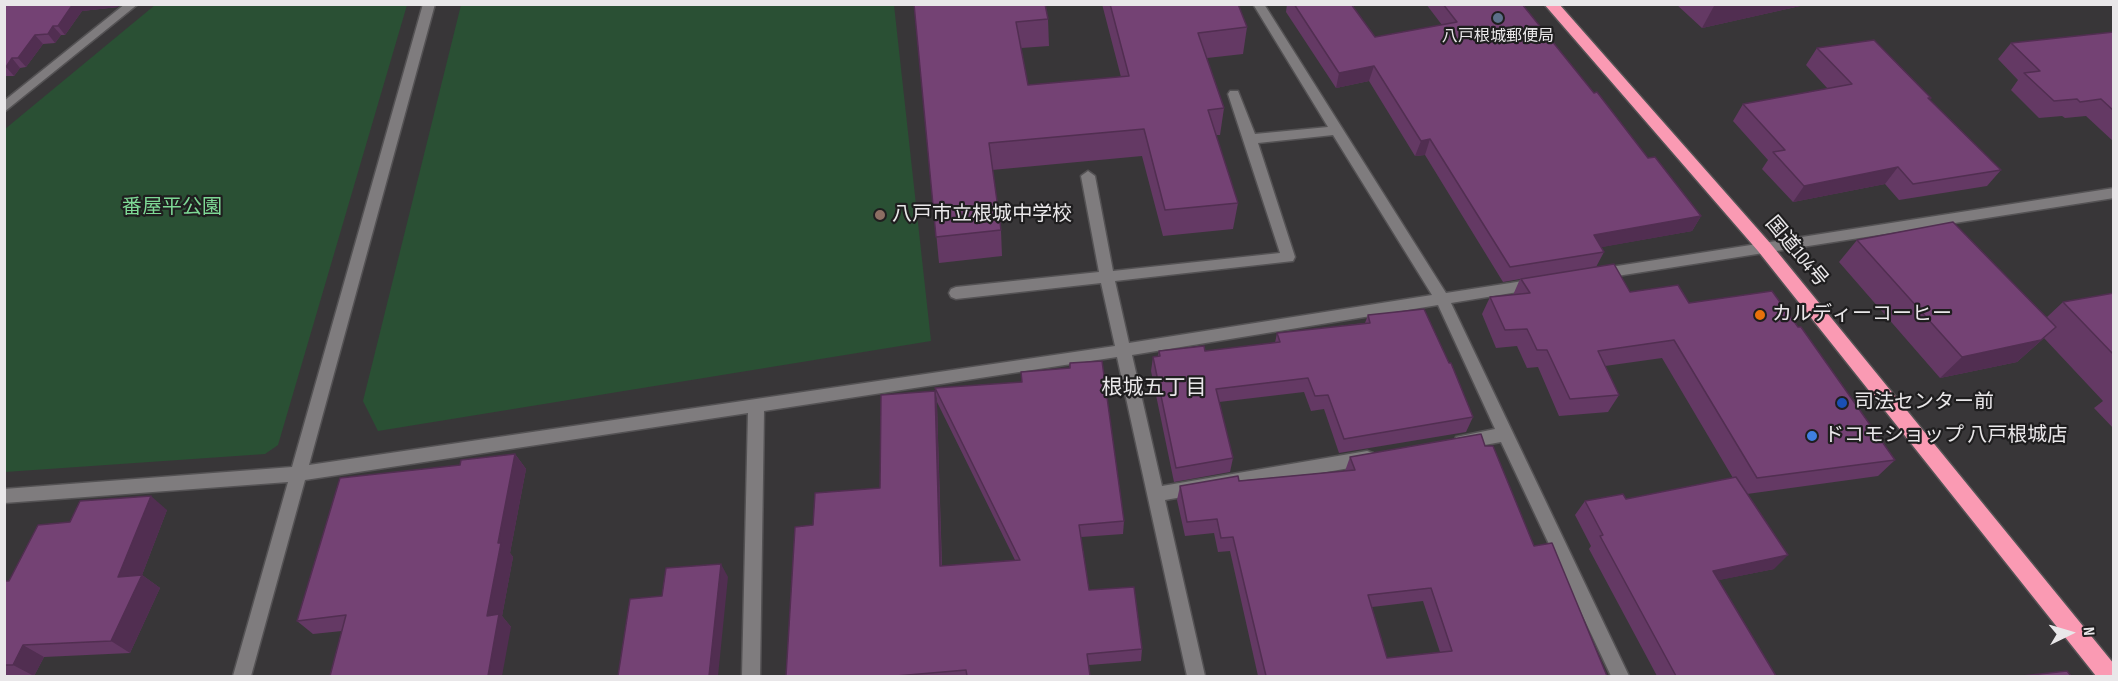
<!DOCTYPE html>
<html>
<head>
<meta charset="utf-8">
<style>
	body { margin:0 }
	#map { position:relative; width:2118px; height:681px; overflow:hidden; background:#383638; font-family:"Sofia Sans Condensed",sans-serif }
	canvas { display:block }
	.frame { position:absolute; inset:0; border:6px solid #e9e7e9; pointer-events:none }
	.north { position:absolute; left:2040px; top:603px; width:60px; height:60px; -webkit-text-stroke:4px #1f1e1f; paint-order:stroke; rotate:85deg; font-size:16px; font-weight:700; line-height:24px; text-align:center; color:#e9e7e9 }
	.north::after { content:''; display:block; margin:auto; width:21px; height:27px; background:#e9e7e9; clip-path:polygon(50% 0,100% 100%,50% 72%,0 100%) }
</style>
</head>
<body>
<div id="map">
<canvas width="2118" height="681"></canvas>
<div class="frame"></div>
<div class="north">N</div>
</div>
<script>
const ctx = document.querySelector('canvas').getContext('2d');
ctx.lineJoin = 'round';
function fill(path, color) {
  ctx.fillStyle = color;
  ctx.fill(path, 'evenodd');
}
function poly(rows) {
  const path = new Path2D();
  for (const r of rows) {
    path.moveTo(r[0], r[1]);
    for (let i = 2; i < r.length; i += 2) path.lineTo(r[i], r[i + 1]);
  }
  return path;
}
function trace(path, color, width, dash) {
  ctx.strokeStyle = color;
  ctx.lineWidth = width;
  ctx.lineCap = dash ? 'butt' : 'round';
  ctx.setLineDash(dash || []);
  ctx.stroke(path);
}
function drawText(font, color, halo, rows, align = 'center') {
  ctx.font = font + ' "Sofia Sans Condensed","Noto Sans JP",sans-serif';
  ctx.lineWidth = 4.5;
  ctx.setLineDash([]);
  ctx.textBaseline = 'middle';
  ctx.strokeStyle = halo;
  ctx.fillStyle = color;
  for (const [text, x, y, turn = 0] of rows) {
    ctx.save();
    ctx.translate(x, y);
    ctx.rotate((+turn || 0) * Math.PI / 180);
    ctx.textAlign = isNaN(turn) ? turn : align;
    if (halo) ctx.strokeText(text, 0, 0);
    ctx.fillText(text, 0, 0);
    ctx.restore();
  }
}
fill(poly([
	[155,5,407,5,278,445,265,454,5,472,5,129],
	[461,5,894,5,931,341,378,431,363,401]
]), '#2a5034');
const minor = poly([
	[125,4,138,4,4,112,4,101,125,4],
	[423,4,435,4,309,465,1115,346,1101,283,956,299,951,297,949,293,951,289,956,287,1099,272,1081,176,1088,171,1095,176,1113,271,1280,253,1228,94,1230,91,1238,91,1255,134,1328,127,1253,4,1264,4,1446,293,1536,279,1541,280,1543,284,1541,288,1536,289,1451,303,1629,676,1611,676,1501,442,1462,449,1456,447,1454,442,1456,437,1495,429,1438,305,1132,355,1162,486,1367,451,1373,453,1375,458,1373,463,1367,465,1165,500,1205,676,1187,676,1117,357,764,411,760,676,742,676,748,413,305,480,251,676,233,676,288,482,4,503,4,489,292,467,423,4],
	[1333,135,1432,295,1129,343,1115,281,1293,261,1295,257,1258,143,1333,135],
	[2114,188,2114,198,1598,279,1591,274,1598,269,2114,188]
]);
const highway = poly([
	[1544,4,1559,4,1770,243,2114,664,2114,676,2096,676,1758,251,1544,4]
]);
trace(minor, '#545254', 3);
trace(highway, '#545254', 3);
fill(minor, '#7f7c7e');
fill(highway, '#fa9ab3');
fill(poly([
	[4,4,118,7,82,11,65,35,61,35,55,43,43,44,26,67,20,68,14,76,4,76],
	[914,4,1048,19,1049,46,1021,48,1028,85,1121,77,1102,4,1238,4,1247,27,1243,54,1207,58,1224,108,1220,135,1216,135,1238,203,1233,229,1163,236,1142,156,992,170,1001,230,1002,256,939,263],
	[1287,4,1351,4,1375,37,1442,25,1426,4,1522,4,1594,93,1648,158,1701,216,1692,231,1601,247,1604,252,1596,267,1630,292,1689,303,1895,460,1878,476,1747,494,1774,569,1718,580,1776,676,1657,676,1589,549,1591,546,1575,515,1585,501,1626,499,1733,478,1662,358,1605,366,1619,395,1608,412,1559,416,1538,367,1527,368,1517,346,1496,348,1482,314,1490,297,1513,295,1520,279,1503,282,1425,155,1415,156,1369,81,1336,88,1286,12],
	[1676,4,1809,4,1702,28],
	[2114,32,2114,142,2086,116,2065,118,2062,116,2039,118,2011,90,2018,80,1998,59,2011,43],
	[1817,48,1931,98,1929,100,2001,170,1987,186,1899,200,1885,184,1793,202,1762,169,1768,160,1733,121,1743,104,1828,89,1806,65],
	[1857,240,2047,317,2063,302,2114,293,2114,429,2094,408,2103,401,2044,338,2017,362,1940,378,1839,262],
	[1368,315,1473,417,1466,432,1339,453,1324,409,1311,411,1304,392,1219,402,1233,458,1230,472,1174,482,1151,371,1153,357,1158,356,1159,351,1205,351,1275,343,1277,333,1365,323],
	[1070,363,1124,521,1123,534,1081,537,1089,590,1142,649,1141,661,1089,665,1090,676,786,676,813,525,880,488,935,391,937,405,942,566,1015,560,937,402,935,388,1021,382,1069,369],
	[1485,446,1534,546,1607,676,1258,676,1230,551,1218,552,1214,533,1185,536,1177,500,1180,486,1345,471,1350,457],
	[1423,601,1440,652,1387,658,1372,607],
	[515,454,526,469,510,553,513,557,502,616,511,627,342,631,313,634,297,621,460,465],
	[167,510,142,575,160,588,130,653,44,657,34,676,4,676,4,581,9,581,70,522]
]), '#643964');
fill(poly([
	[73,4,121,4,118,7,82,11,65,35,58,26],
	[1719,4,1809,4,1702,28,1714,6],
	[53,26,61,35,55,43,48,34],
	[35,35,43,44,26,67,18,58],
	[12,58,20,68,14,76,6,67],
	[1374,66,1369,81,1336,88,1339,73],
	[1430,139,1425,155,1415,156,1421,141],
	[1898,167,1885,184,1793,202,1804,186],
	[1701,216,1692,231,1586,250,1594,235],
	[2056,327,2017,362,1940,378,1962,357],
	[935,391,937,405,942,579,940,566],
	[515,454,526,469,510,553,513,557,502,616,511,627,502,676,488,676,487,616,498,543],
	[151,496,167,510,142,575,160,588,130,653,111,641,118,577],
	[1788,555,1774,569,1700,584,1713,571],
	[721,564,728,577,718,676,709,676],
	[23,645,44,657,34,676,13,665]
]), '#512e51');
const building = poly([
	[4,4,73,4,58,26,53,26,48,34,35,35,18,58,12,58,6,67,4,67,4,4],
	[914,4,1045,4,1048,19,1016,22,1028,85,1129,76,1110,4,1238,4,1247,27,1198,33,1224,108,1208,110,1238,203,1165,210,1144,129,989,143,1001,230,936,237,914,4],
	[1294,4,1351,4,1375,37,1457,22,1443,4,1522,4,1594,93,1597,92,1648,158,1655,157,1701,216,1594,235,1604,252,1510,267,1430,139,1421,141,1374,66,1339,73,1294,4],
	[2114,32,2114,111,2101,99,2080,102,2077,99,2054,101,2024,73,2040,71,2011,43,2114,32],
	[1874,40,1931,98,1928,98,2001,170,1913,184,1898,167,1804,186,1773,152,1785,150,1743,104,1852,84,1817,48,1874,40],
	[1953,222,2056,327,2041,340,1962,357,1857,240,1953,222],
	[1614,264,1630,292,1678,285,1689,303,1772,291,1798,327,1801,327,1895,460,1757,478,1674,340,1598,351,1619,395,1570,399,1547,350,1537,350,1527,329,1505,330,1490,297,1530,293,1521,279,1614,264],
	[2114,293,2114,355,2063,302,2114,293],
	[1424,309,1449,363,1451,363,1473,417,1344,439,1328,395,1315,396,1308,378,1216,389,1233,458,1176,468,1153,357,1160,356,1159,351,1204,346,1205,351,1280,342,1277,333,1370,323,1368,315,1424,309],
	[1102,361,1124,521,1079,525,1089,590,1134,587,1142,649,1087,654,1090,676,967,676,966,670,896,676,786,676,795,527,813,525,815,493,880,488,881,395,935,391,940,566,1020,560,935,388,1022,382,1021,372,1070,368,1070,363,1102,361],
	[1481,434,1485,446,1493,446,1534,546,1552,543,1607,676,1266,676,1233,537,1221,538,1217,519,1187,522,1180,486,1238,476,1239,481,1355,470,1350,457,1481,434],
	[1431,588,1452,651,1387,658,1368,595,1431,588],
	[515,454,498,543,501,543,487,616,499,614,488,676,330,676,346,615,297,621,340,478,460,465,461,460,515,454],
	[1736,477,1788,555,1713,571,1776,676,1676,676,1600,536,1603,535,1585,501,1623,494,1626,499,1736,477],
	[151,496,118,577,142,575,111,641,23,645,13,665,4,665,4,581,9,581,38,525,70,522,80,501,151,496],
	[721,564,709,676,618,676,630,599,662,596,666,568,721,564],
	[2067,671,2071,676,2022,676,2067,671]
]);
fill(building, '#744274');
trace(building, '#512e51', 1.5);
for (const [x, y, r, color] of [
	[1498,18,6,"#5c6f8a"],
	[880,215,6,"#8d6e63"],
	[1760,315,6,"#e8710a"],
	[1842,403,6,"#1a4fb4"],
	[1812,436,6,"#3f7fe0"]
]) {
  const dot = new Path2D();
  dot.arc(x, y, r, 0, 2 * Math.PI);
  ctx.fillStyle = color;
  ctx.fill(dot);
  trace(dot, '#1f1e1f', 2);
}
drawText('16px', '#e9e7e9', '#1f1e1f', [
	["八戸根城郵便局",1498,37]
]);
drawText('20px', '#7ed895', '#1f1e1f', [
	["番屋平公園",172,208]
]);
drawText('20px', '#e9e7e9', '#1f1e1f', [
	["八戸市立根城中学校",892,215],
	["カルディーコーヒー",1772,315],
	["司法センター前",1854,403],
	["ドコモショップ 八戸根城店",1824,436]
], 'left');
drawText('20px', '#e9e7e9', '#1f1e1f', [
	["国道104号",1796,252,50]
]);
drawText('21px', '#e9e7e9', '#1f1e1f', [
	["根城五丁目",1154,389]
]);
</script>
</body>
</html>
